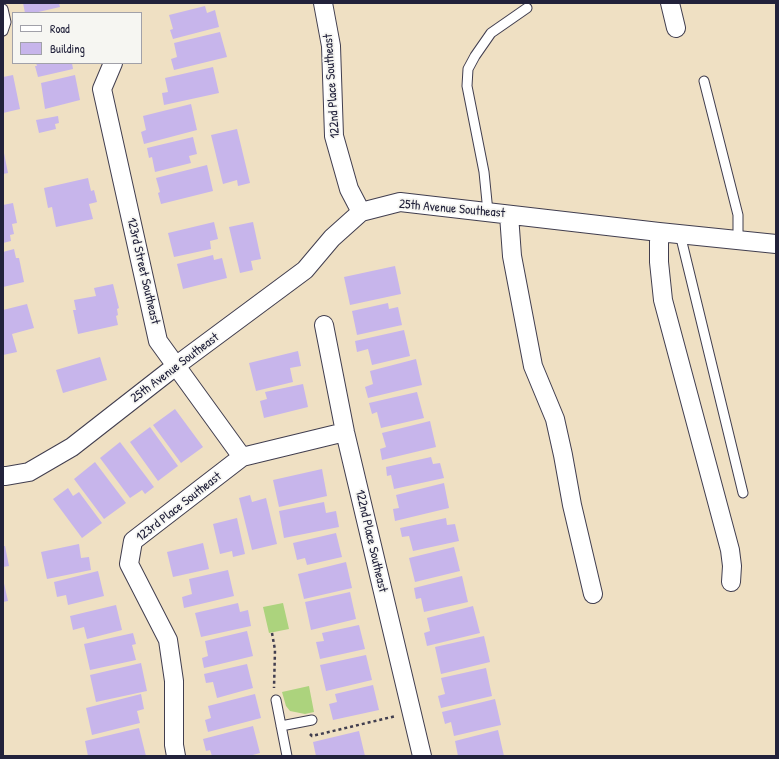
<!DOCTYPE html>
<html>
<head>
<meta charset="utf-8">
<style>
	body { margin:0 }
	#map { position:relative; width:779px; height:759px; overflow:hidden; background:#efe0c3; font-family:"Patrick Hand",sans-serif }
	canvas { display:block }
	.frame { position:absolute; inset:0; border:4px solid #22223b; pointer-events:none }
	.legend { position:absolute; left:12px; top:12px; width:130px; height:52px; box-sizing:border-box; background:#f6f6f2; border:1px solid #a1a1a9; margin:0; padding:5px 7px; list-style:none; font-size:12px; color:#22223b }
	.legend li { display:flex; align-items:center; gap:8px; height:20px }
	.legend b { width:20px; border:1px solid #a1a1a9 }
</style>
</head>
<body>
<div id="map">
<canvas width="779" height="759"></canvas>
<div class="frame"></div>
<ul class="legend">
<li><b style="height:5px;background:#fff"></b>Road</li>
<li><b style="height:11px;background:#c7b5eb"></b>Building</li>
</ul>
</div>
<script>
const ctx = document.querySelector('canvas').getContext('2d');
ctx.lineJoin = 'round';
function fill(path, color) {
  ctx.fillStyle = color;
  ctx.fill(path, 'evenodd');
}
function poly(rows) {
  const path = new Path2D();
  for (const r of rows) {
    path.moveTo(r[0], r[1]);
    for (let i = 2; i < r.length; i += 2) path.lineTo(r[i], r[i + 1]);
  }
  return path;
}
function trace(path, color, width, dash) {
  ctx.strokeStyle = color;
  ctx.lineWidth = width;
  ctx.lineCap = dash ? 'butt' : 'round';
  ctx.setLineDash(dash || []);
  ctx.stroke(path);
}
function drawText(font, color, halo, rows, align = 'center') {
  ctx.font = font + ' "Patrick Hand",sans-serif';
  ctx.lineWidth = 3.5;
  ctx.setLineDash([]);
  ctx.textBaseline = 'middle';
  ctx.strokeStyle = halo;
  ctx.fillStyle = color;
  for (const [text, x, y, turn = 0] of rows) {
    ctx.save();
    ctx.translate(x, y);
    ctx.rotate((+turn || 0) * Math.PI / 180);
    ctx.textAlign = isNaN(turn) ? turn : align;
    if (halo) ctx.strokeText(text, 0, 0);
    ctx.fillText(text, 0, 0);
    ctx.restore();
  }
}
fill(poly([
	[283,603,289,629,269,633,263,607],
	[309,686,314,712,305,714,290,711,286,706,282,692]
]), '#acd37d');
fill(poly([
	[23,3,59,3,60,7,34,13,25,13],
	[205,6,207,13,215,10,219,27,173,39,170,30,173,29,169,15],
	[220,32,227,57,174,70,171,59,177,57,174,43],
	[36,63,72,63,73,69,38,77,35,66,37,66],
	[213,67,219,93,164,105,162,93,168,92,165,78],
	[13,75,20,109,3,113,3,77],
	[75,75,80,100,45,109,41,83],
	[191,104,197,130,144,144,141,132,146,130,143,116],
	[58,116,59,123,55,124,56,129,39,133,36,120],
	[237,129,250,183,238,186,237,180,223,184,211,135],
	[193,137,197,154,189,156,191,163,155,172,152,157,149,158,147,148],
	[3,148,8,173,3,174],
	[207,165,213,191,161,204,158,193,160,192,156,178],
	[88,178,91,191,94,190,97,202,89,204,93,219,56,227,52,207,48,208,44,188],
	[13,203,17,223,12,224,14,234,10,235,11,241,3,243,3,205],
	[214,222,218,239,210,241,211,249,174,257,168,233],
	[253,222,261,259,251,261,253,270,240,273,229,227],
	[14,249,16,258,19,258,24,282,3,287,3,252],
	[213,255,214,260,222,258,227,278,183,289,177,264],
	[395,266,401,294,350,305,344,277],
	[113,284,119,308,117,309,118,315,116,316,118,325,78,334,73,310,76,310,74,300,96,296,94,288],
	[388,303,389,309,398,307,402,325,357,335,352,311],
	[27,304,34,328,12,334,17,352,3,355,3,310],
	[404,330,410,356,372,365,368,349,357,352,355,341],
	[298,351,301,366,290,368,293,382,256,391,249,363],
	[100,357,107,380,63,393,56,370],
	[416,359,422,385,368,398,365,387,373,384,370,371],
	[303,384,308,407,264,418,260,401,267,399,265,392],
	[417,392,424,418,381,428,377,412,372,414,369,403],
	[175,409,203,447,181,463,153,425],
	[430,421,436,447,382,460,380,449,386,447,382,433],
	[150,427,178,466,158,481,130,442],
	[120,442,154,487,145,494,142,490,130,498,100,458],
	[431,457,433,464,440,463,444,478,394,489,391,475,387,476,386,467],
	[95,462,126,503,104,519,74,479],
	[322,469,327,496,279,507,273,480],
	[444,483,449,508,395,521,393,509,399,508,396,495],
	[68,488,73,496,79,492,102,523,82,538,53,499],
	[250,495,252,502,266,498,277,544,252,550,239,498],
	[324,502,326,513,336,511,339,527,284,538,279,511],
	[237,518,245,554,233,557,232,551,220,554,213,524],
	[446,518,447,525,455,524,459,541,413,551,409,536,402,537,400,528],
	[336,533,342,557,307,565,305,558,297,560,293,543],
	[203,543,209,569,173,577,167,552],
	[79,544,81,558,89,557,91,570,47,579,41,552],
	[3,546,5,546,9,566,3,567],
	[454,547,460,571,415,582,409,558],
	[346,562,352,588,304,599,298,574],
	[228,570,234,596,184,608,182,597,192,594,189,579],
	[98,571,104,596,68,605,66,595,57,597,54,582],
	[462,576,468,602,424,612,421,598,416,599,414,588],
	[3,579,8,601,3,602],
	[350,592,356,619,311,630,305,602],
	[238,603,240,612,248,610,251,626,201,637,195,613],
	[116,605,122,630,87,639,84,627,73,630,70,616],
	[473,606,480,633,427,646,424,633,430,631,427,618],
	[359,625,365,649,320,659,316,642,324,641,322,633],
	[247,631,253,656,204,668,202,658,208,656,205,641],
	[133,633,136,644,132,645,136,660,90,670,84,644],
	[484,636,490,662,441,674,435,647],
	[366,655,372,680,326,691,320,665],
	[141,663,147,691,96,702,90,675],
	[247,664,253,688,217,698,213,682,206,683,204,674],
	[486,668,492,696,441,708,438,696,445,694,441,678],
	[373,685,379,710,333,720,329,704,337,702,335,694],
	[141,694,144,709,137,711,140,723,92,735,86,708],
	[255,694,261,718,208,732,205,720,211,718,208,706],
	[495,699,501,725,454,736,451,722,445,724,442,712],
	[253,726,260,753,249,756,212,756,210,750,206,751,203,739],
	[139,728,146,756,88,756,85,741],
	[498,730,504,756,458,756,455,741],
	[359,731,365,756,316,756,313,742]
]), '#c7b5eb');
const service = poly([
	[3,9,6,22,3,31],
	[704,81,738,215,738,240],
	[488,212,484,172,467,86,468,69,475,56,491,33,527,8],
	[680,234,743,493],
	[276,700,287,756],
	[281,726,312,720]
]);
const minor = poly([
	[323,3,331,46,334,136,349,189,361,212],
	[670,3,676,28],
	[113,63,102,89,158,341,242,457],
	[509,215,512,256,533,366,555,419,563,455,572,505,593,594],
	[659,232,659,262,663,300,730,550,732,566,731,582],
	[324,325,345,432,422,756],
	[3,476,6,476,29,472,72,447,177,365,305,270,332,238,361,212,400,202,659,232,776,244],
	[176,756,174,745,174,681,168,640,129,564,133,541,242,457,345,432]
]);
trace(service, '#413e4f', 11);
trace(minor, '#413e4f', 20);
trace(poly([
	[272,633,275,650,274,688],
	[310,734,312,736,396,716]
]), '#413e4f', 2.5, [3, 3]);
trace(service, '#fff', 9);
trace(minor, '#fff', 18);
drawText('13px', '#22223b', '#f6f6f2', [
	["122nd Place Southeast",332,86,-94],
	["25th Avenue Southeast",452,209,5],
	["123rd Street Southeast",143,271,77],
	["25th Avenue Southeast",175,368,-37],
	["123rd Place Southeast",179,507,-38],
	["122nd Place Southeast",371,541,77]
]);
</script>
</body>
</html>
